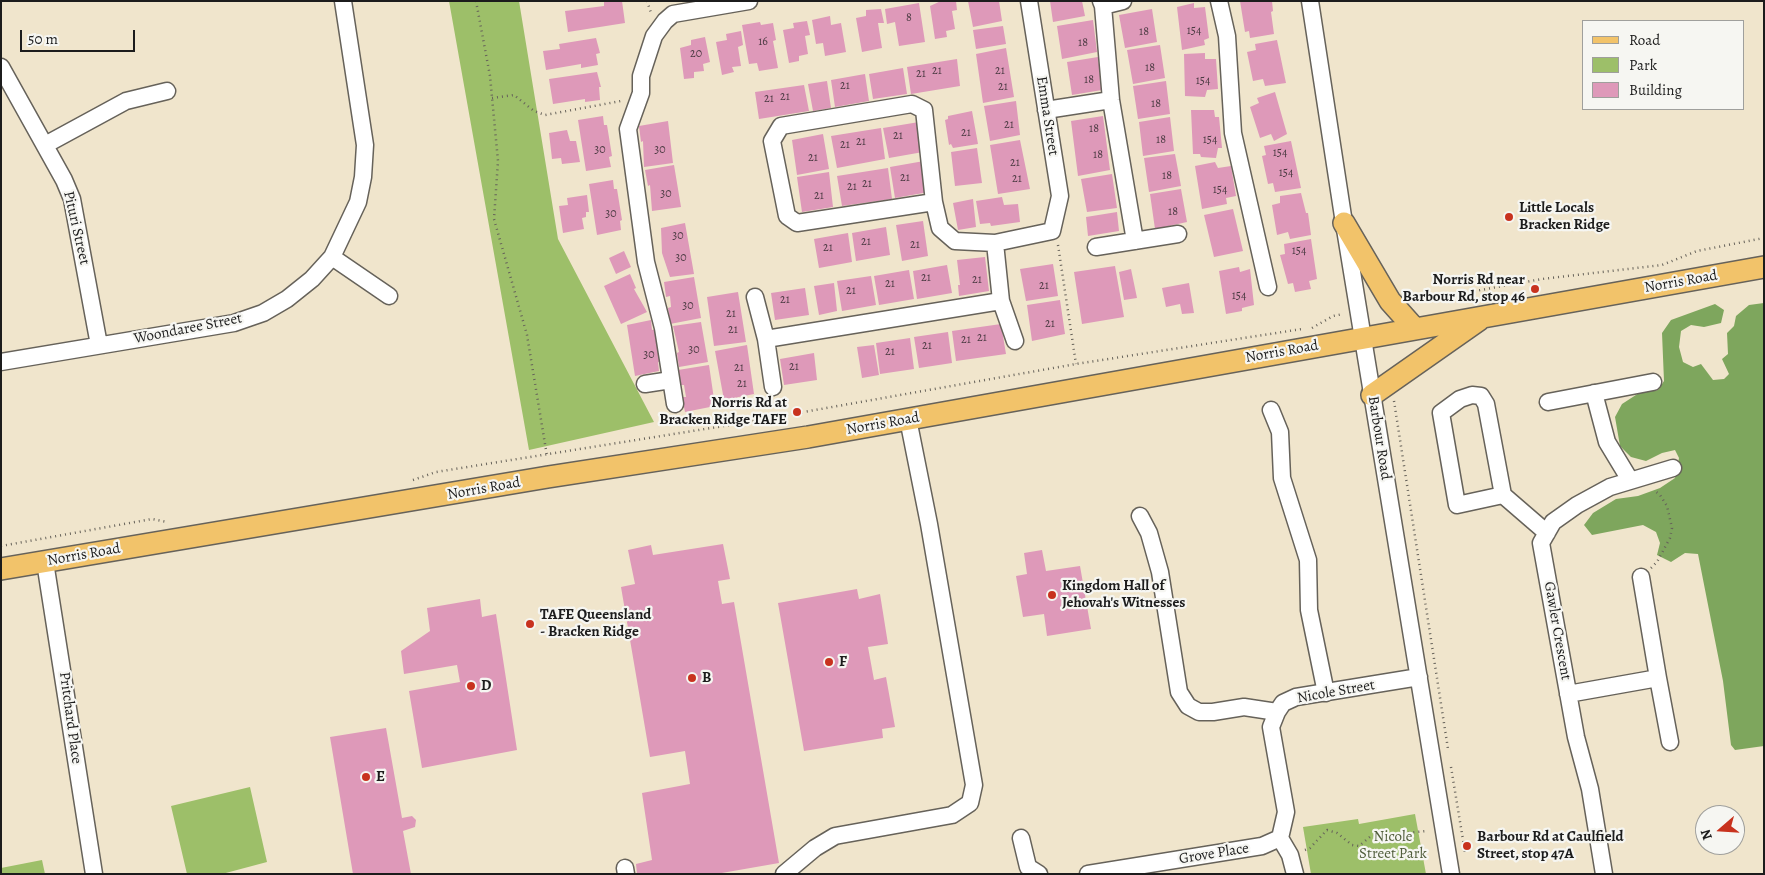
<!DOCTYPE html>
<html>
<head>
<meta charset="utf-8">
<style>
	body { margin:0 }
	#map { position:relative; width:1765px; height:875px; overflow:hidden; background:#f0e5cc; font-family:Alegreya,serif }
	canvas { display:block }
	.frame { position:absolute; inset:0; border:2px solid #1c1c1c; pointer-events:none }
	.legend { position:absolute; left:1582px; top:20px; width:162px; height:90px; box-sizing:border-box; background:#f6f6f2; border:1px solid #9f9f9c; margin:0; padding:6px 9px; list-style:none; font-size:15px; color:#1c1c1c }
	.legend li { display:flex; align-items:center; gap:10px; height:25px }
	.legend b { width:25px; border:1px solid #9f9f9c }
	.north { position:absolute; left:1695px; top:805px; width:50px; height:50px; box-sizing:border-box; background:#f6f6f2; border:1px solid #9f9f9c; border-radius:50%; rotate:251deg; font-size:14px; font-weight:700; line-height:20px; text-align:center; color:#1c1c1c }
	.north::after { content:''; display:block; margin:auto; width:18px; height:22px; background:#c8321e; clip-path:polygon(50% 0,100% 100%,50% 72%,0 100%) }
	.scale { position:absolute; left:20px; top:30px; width:115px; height:22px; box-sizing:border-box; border:2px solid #1c1c1c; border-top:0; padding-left:6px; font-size:15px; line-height:18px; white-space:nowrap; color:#1c1c1c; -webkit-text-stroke:4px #f6f6f2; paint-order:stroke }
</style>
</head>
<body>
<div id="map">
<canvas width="1765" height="875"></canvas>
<div class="frame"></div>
<ul class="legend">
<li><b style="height:6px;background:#f2c36a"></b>Road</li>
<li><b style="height:14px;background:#9dbf69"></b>Park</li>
<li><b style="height:14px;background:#de99b9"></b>Building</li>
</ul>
<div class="north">N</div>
<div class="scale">50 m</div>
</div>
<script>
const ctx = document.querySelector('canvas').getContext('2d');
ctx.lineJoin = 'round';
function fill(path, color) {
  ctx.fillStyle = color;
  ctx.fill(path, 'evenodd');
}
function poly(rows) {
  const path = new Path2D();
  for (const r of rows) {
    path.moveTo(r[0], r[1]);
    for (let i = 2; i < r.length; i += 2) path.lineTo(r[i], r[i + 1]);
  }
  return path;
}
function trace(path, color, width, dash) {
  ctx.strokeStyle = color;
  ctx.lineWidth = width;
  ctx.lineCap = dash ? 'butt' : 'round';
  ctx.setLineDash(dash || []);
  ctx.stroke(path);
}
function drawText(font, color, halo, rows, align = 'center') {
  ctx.font = font + ' Alegreya,serif';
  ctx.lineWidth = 4.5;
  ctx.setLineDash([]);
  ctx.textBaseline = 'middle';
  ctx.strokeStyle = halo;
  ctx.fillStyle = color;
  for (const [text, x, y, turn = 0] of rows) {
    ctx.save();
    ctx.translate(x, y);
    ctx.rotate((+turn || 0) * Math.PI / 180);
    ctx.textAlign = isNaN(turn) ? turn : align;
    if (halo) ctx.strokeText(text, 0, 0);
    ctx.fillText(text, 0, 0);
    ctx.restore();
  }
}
fill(poly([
	[449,1,519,1,558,239,654,422,529,450],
	[250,787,267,862,222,874,187,874,171,806],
	[1415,814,1426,874,1311,874,1303,827,1358,819,1359,824],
	[42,860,45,874,1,874,1,868]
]), '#9dbf69');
fill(poly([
	[1764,303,1764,746,1735,750,1731,745,1723,681,1698,554,1685,553,1671,562,1657,555,1660,543,1656,532,1643,525,1592,535,1584,525,1593,513,1616,499,1638,496,1660,488,1675,478,1679,458,1675,450,1662,453,1646,461,1631,457,1620,446,1615,417,1622,404,1639,393,1658,390,1664,381,1662,333,1671,320,1715,304,1724,310,1721,323,1704,327,1691,325,1681,331,1679,347,1683,362,1693,367,1701,364,1713,380,1724,379,1729,374,1722,359,1728,354,1727,333,1734,326,1736,316,1749,305]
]), '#7ea65d');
fill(poly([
	[604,1,622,1,625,23,568,32,565,11,604,6],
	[941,1,956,1,957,10,952,11,955,29,946,31,947,37,935,39,930,6],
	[968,1,999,1,1002,21,973,27],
	[1050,1,1082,1,1085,16,1053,22],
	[1240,1,1272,1,1273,11,1271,12,1274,34,1250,38,1249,31,1245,32],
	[919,3,925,42,899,46,895,22,887,24,885,9],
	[1194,3,1194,8,1205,7,1209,38,1204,40,1205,45,1182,50,1177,7],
	[881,9,884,23,878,23,882,48,862,52,856,18,866,16,866,10],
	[1152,9,1157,42,1125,48,1119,15],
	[830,16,831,25,841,23,846,52,825,56,823,43,816,44,812,20],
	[1093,20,1097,52,1062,59,1057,26],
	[807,21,810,35,805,36,808,54,799,56,799,61,789,63,783,30,794,28,793,23],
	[760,22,761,25,773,23,776,40,773,41,778,68,759,71,757,63,749,64,742,25],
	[1003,26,1006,44,976,49,973,30],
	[741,31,743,45,738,47,741,66,732,67,734,72,722,75,716,42,727,40,726,34],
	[705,37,710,62,703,64,704,71,694,72,694,78,684,79,680,48,691,45,691,40],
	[596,38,600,53,596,54,598,65,581,68,581,64,546,70,543,51,560,49,559,44],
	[1277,40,1286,83,1265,86,1263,79,1253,81,1247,52,1256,50,1255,44],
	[1160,45,1165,78,1133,84,1127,50],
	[1006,48,1014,97,983,103,976,54],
	[1205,53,1205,59,1216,59,1218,89,1207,90,1205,97,1185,96,1184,54],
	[1098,57,1102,90,1072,95,1067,62],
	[957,59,960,86,911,94,907,67],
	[903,68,907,94,873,99,869,74],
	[597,72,601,87,599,87,600,100,585,102,585,99,553,104,549,79],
	[865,74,869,101,835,107,831,80],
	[827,81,831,108,813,111,808,84],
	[1166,81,1170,114,1138,119,1133,86],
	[804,85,809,111,759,119,755,92],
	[1275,92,1287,134,1274,141,1271,134,1260,138,1250,107,1259,103,1257,98],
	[1016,101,1020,135,990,141,984,106],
	[1191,110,1214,110,1215,117,1219,117,1222,148,1218,148,1216,158,1201,157,1200,154,1193,154],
	[972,111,978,144,953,148,951,144,949,145,945,120,948,119,948,116],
	[603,116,604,125,607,125,612,156,609,157,611,167,586,171,578,120],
	[1103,116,1110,170,1078,176,1071,121],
	[1170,117,1174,151,1143,156,1139,122],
	[668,121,673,163,644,167,643,141,641,142,639,126],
	[919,122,923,152,889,158,883,128],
	[881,128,885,159,837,168,831,136],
	[567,130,570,141,576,141,580,162,562,164,561,158,552,159,549,133],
	[823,134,829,169,797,175,792,140],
	[1020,140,1030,189,998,194,990,145],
	[1291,141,1301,188,1275,192,1273,183,1268,184,1262,156,1266,155,1264,146],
	[977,148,982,183,955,186,951,152],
	[1175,154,1181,186,1149,192,1144,158],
	[924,161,929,192,895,198,890,167],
	[1215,162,1218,168,1231,166,1236,196,1226,198,1227,204,1202,209,1195,166],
	[674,165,681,207,652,211,650,185,648,186,645,170],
	[888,168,892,199,842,206,837,176],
	[829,172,833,207,802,212,797,177],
	[1112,174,1117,208,1087,212,1081,179],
	[613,180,614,189,617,189,622,220,620,221,621,230,597,235,589,184],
	[1181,189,1187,222,1155,229,1150,194],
	[1301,193,1306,213,1308,213,1311,235,1290,239,1288,232,1277,235,1272,205,1280,203,1280,196],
	[587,195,589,212,586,212,586,217,582,218,584,229,563,233,559,206,568,205,567,198],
	[1002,197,1004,205,1018,204,1020,222,991,226,990,223,980,224,976,201],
	[973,199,976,227,958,230,953,203],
	[1233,209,1243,251,1214,257,1204,215],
	[1117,212,1119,231,1088,236,1086,217],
	[923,221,928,256,902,261,896,225],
	[685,223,694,274,670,277,662,253,661,228],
	[886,227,890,255,856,261,852,233],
	[848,233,852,262,819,268,814,239],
	[1311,239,1317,279,1309,281,1311,289,1295,292,1293,283,1288,284,1280,255,1285,254,1284,244],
	[624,251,631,267,616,274,609,258],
	[985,257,989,291,959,296,958,285,960,285,957,260],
	[1053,264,1058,296,1026,301,1020,269],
	[947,265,952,293,917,299,913,271],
	[1115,266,1124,317,1082,324,1074,272],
	[1239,267,1240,272,1250,269,1254,305,1242,308,1242,311,1226,314,1219,271],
	[1131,269,1137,298,1124,300,1119,272],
	[909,270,914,299,879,305,874,276],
	[630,274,636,288,634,289,647,312,621,324,604,286],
	[871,276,876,305,842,311,837,281],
	[694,277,701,318,670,324,668,308,671,307,670,296,666,297,664,282],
	[834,283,837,311,819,315,814,286],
	[1189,283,1194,313,1182,314,1180,304,1166,307,1162,288],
	[805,288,809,315,775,320,771,293],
	[738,292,746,342,714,346,707,297],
	[1060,300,1065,334,1032,341,1027,305],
	[651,320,652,330,656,329,661,362,658,362,659,371,635,376,627,325],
	[701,322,708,362,679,367,677,353,679,352,673,326],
	[1001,324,1006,354,956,361,952,331],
	[948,332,952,363,919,368,914,337],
	[910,338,914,369,880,374,876,343],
	[747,345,754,394,724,400,715,351],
	[874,345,879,375,862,378,857,347],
	[814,353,817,380,784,385,780,359],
	[709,365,715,406,685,412,682,397,686,397,684,385,681,385,678,370],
	[723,544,730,579,718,581,722,604,734,602,779,863,716,874,637,874,636,864,652,860,642,793,690,784,685,751,650,757,621,587,635,584,628,550,651,545,653,555],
	[1042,550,1046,571,1080,566,1091,629,1047,636,1044,614,1023,617,1016,576,1027,574,1024,553],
	[857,589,859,599,880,594,888,644,868,647,874,680,886,677,895,727,882,729,883,738,804,751,778,603],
	[480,599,482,617,496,614,517,750,422,768,409,691,460,682,457,665,404,674,401,651,430,631,427,608],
	[386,728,402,818,412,816,416,820,415,827,403,831,411,874,353,874,330,737]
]), '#de99b9');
const minor = poly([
	[1101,1,1103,6,1111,100,1135,241],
	[1219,1,1227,36,1233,133,1268,287],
	[1310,1,1344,223,1451,874],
	[1103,6,1123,1],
	[1,67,64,180,72,199,99,345],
	[1046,110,1111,100],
	[45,145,126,101,167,91],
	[934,202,797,223,787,216,772,141,781,126,912,104,924,110,934,202,940,228,955,241,995,243,1052,231,1060,196,1029,1],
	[995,243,1001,301,1015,341],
	[1096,247,1178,234],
	[332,257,389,296],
	[755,297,766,339,773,387],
	[766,339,1001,301],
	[1,362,234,323,263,313,287,299,312,279,332,257,358,202,363,177,365,145,343,1],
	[645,384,671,380],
	[1594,393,1607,442,1630,480],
	[1548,402,1653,382],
	[675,404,663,328,646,262,628,129,641,93,641,76,654,36,665,21,673,14,749,1],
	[1271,410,1280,432,1282,478,1308,560,1309,610,1326,693],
	[1503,495,1457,505,1441,413,1460,399,1472,395,1481,396,1486,404,1503,495,1547,533],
	[1140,516,1149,533,1160,572,1179,692,1188,706,1199,712,1213,712,1244,707,1277,712],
	[45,562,94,874],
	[1658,678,1670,742],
	[1568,694,1658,678,1641,577],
	[1021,838,1028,867,1039,874],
	[625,868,626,874],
	[784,874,815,848,835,836,952,815,970,803,974,785,929,524,908,419],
	[1088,874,1262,846,1280,838],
	[1295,874,1290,855,1280,838,1286,812,1271,727,1277,712,1283,703,1296,697,1419,677],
	[1604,874,1590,789,1576,737,1541,543,1553,522,1577,505,1610,487,1673,468]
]);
const major = poly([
	[1344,223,1390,301,1415,329],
	[1372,395,1479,320],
	[1,569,548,477,808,437,1764,267]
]);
trace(minor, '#66625a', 19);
trace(major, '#66625a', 24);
trace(poly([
	[476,1,490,76,498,161,494,219,527,335,547,456],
	[647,1,651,13],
	[492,98,514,95,534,111,545,115,621,101],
	[1058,245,1076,364],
	[1425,300,1542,279,1662,265,1697,251,1764,238],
	[1312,328,1333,316,1343,314],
	[1394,401,1448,749],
	[413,480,436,472,730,425,1076,364,1302,329],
	[1,546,152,519,167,522],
	[1651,568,1657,562,1670,538,1672,528,1667,506,1660,495,1654,490],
	[1451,767,1465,852],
	[1305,850,1310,848,1327,830,1337,833,1352,845,1359,846,1371,836,1427,831]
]), '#66625a', 2.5, [1, 4]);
trace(minor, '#fff', 16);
trace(major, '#f2c36a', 21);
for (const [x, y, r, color] of [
	[1509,217,5,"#c8321e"],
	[1535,289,5,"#c8321e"],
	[797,412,5,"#c8321e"],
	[1052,595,5,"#c8321e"],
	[530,624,5,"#c8321e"],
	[829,662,5,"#c8321e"],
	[692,678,5,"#c8321e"],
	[471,686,5,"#c8321e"],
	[366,777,5,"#c8321e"],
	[1467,846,5,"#c8321e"]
]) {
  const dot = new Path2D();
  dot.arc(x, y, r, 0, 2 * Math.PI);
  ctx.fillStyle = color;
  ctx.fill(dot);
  trace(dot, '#f6f6f2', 2);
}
drawText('12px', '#4c3b43', null, [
	["8",909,18],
	["154",1194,31],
	["18",1144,32],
	["16",763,42],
	["18",1083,43],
	["20",696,54],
	["18",1150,68],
	["21",937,71],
	["21",1000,71],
	["21",921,74],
	["18",1089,80],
	["154",1203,81],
	["21",845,86],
	["21",1003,87],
	["21",785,97],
	["21",769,99],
	["18",1156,104],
	["21",1009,125],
	["18",1094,129],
	["21",966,133],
	["21",898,136],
	["18",1161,140],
	["154",1210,140],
	["21",861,142],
	["21",845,145],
	["30",600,150],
	["30",660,150],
	["154",1280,153],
	["18",1098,155],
	["21",813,158],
	["21",1015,163],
	["154",1286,173],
	["18",1167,176],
	["21",905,178],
	["21",1017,179],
	["21",867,184],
	["21",852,187],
	["154",1220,190],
	["30",666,194],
	["21",819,196],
	["18",1173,212],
	["30",611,214],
	["30",678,236],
	["21",866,242],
	["21",915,245],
	["21",828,248],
	["154",1299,251],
	["30",681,258],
	["21",926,278],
	["21",977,280],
	["21",890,284],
	["21",1044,286],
	["21",851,291],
	["154",1239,296],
	["21",785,300],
	["30",688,306],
	["21",731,314],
	["21",1050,324],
	["21",733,330],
	["21",982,338],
	["21",966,340],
	["21",927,346],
	["30",694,350],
	["21",890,352],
	["30",649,355],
	["21",794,367],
	["21",739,368],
	["21",742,384]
]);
drawText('15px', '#1c1c1c', '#f6f6f2', [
	["Emma Street",1047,116,81],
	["Pituri Street",76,228,77],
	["Norris Road",1681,282,-10],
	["Woondaree Street",188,329,-11],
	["Norris Road",1282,352,-10],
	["Norris Road",883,424,-10],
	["Barbour Road",1379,438,81],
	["Norris Road",484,489,-10],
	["Norris Road",84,555,-10],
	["Gawler Crescent",1557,631,80],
	["Nicole Street",1336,692,-10],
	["Pritchard Place",70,718,82],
	["Grove Place",1214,854,-9]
]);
drawText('bold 15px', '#1c1c1c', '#f6f6f2', [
	["Little Locals",1519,208],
	["Bracken Ridge",1519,225],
	["Norris Rd near",1525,280,"right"],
	["Barbour Rd, stop 46",1525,297,"right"],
	["Norris Rd at",787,403,"right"],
	["Bracken Ridge TAFE",787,420,"right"],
	["Kingdom Hall of",1062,586],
	["Jehovah's Witnesses",1062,603],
	["TAFE Queensland",540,615],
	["- Bracken Ridge",540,632],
	["F",839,662],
	["B",702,678],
	["D",481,686],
	["E",376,777],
	["Barbour Rd at Caulfield",1477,837],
	["Street, stop 47A",1477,854]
], 'left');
drawText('15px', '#505d3b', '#f6f6f2', [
	["Nicole",1393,837],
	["Street Park",1393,854]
]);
</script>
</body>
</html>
